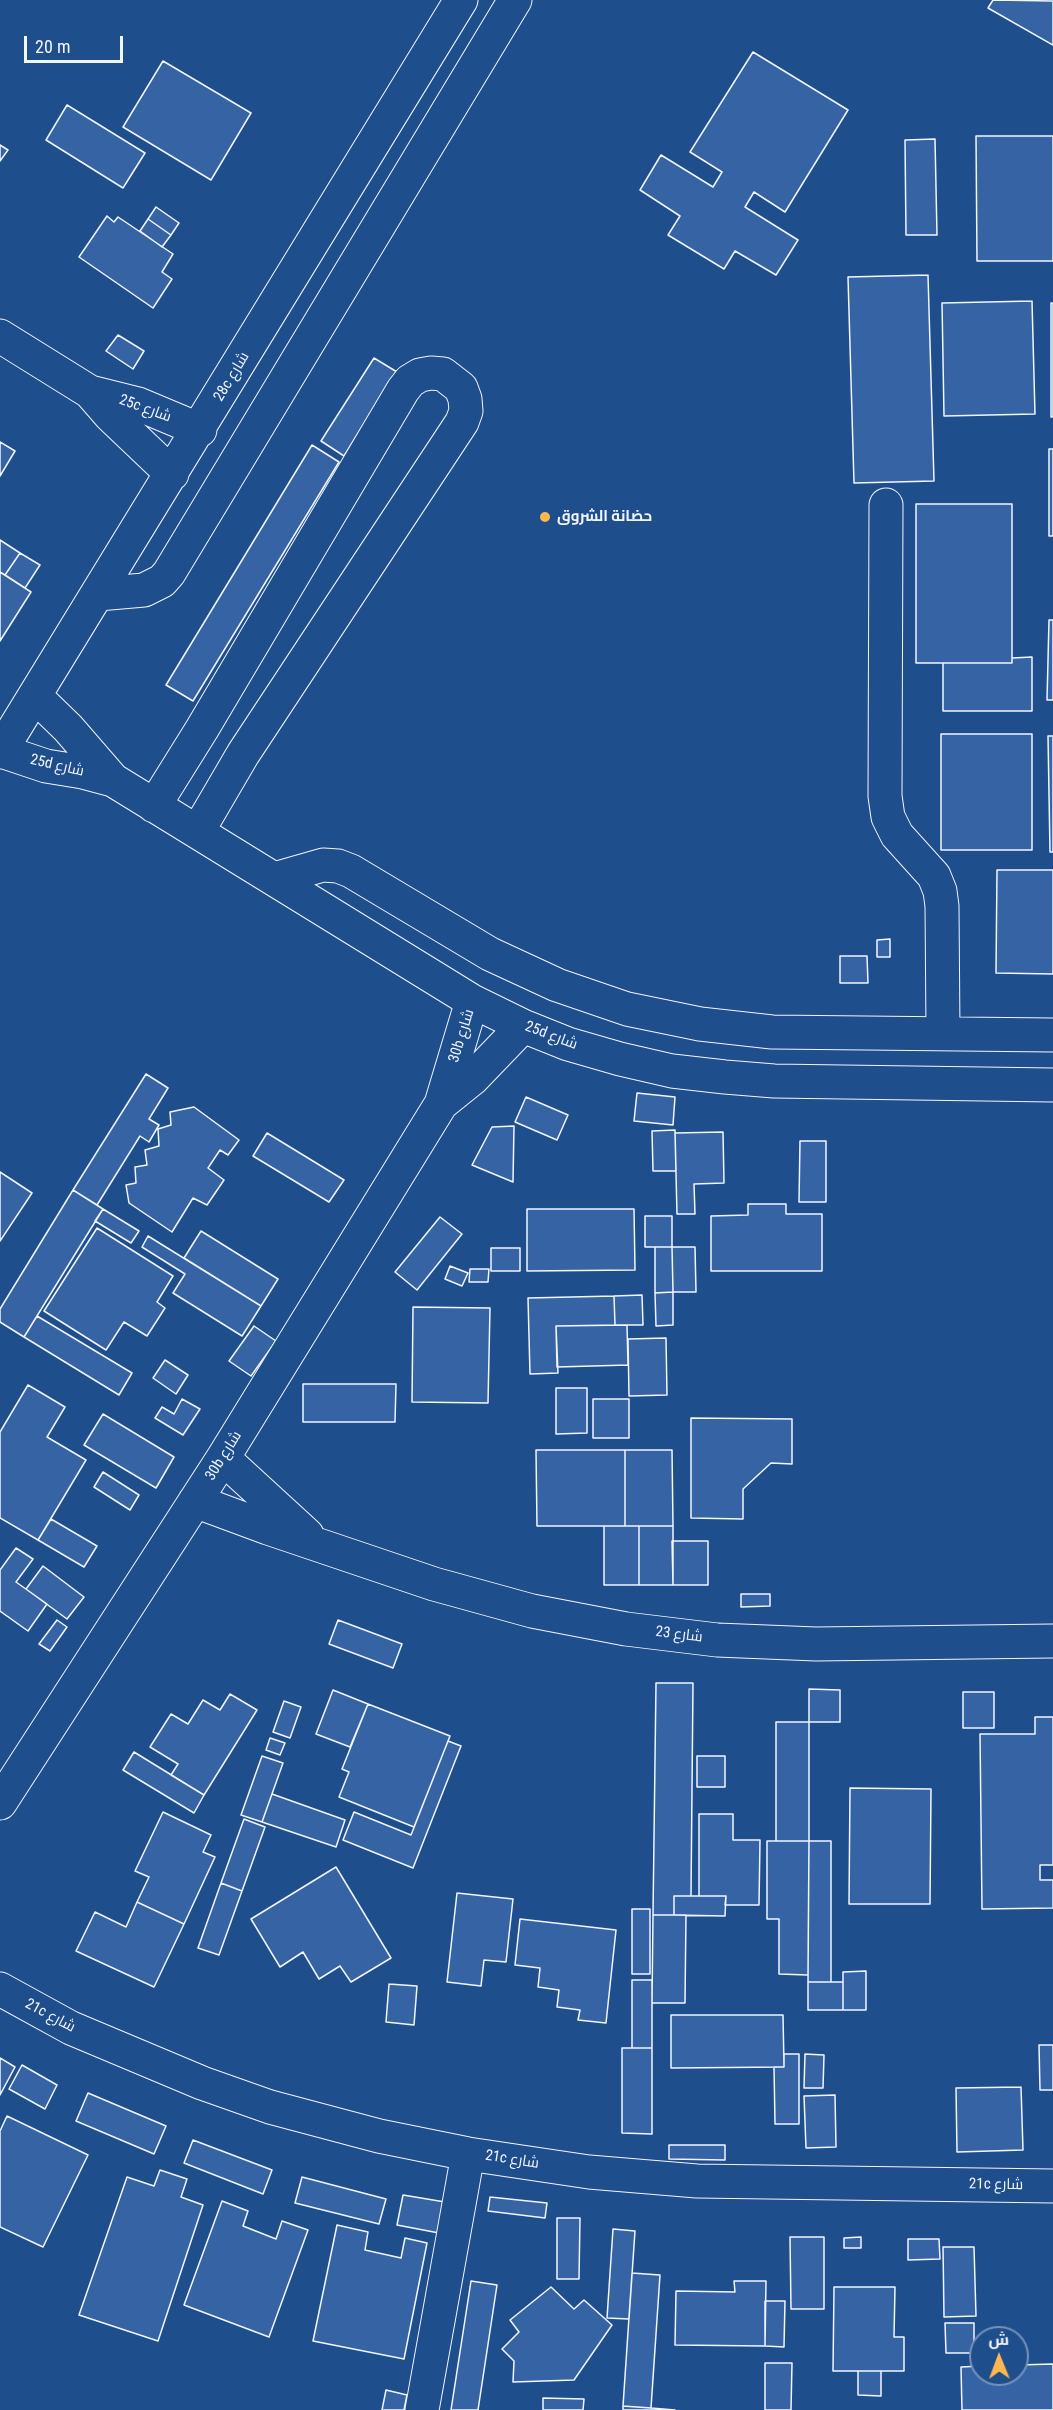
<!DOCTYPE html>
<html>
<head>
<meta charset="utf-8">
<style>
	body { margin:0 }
	#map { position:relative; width:1053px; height:2410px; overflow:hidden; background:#1f4e8c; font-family:"Roboto Condensed",Cairo,sans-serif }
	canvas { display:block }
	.north { position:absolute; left:969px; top:2326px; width:60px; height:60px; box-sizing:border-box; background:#1f4e8c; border:2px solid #7391ba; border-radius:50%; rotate:359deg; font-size:16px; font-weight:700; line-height:24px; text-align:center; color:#f2f6ff }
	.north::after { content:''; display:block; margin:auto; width:21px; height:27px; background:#ffb74d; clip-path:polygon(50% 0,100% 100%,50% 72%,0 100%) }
	.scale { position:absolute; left:24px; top:36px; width:99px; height:27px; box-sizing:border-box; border:3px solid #f2f6ff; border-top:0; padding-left:8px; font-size:18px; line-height:21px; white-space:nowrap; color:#f2f6ff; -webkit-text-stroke:4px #1f4e8c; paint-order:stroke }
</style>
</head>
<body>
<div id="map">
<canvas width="1053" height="2410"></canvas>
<div class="north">ش</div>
<div class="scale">20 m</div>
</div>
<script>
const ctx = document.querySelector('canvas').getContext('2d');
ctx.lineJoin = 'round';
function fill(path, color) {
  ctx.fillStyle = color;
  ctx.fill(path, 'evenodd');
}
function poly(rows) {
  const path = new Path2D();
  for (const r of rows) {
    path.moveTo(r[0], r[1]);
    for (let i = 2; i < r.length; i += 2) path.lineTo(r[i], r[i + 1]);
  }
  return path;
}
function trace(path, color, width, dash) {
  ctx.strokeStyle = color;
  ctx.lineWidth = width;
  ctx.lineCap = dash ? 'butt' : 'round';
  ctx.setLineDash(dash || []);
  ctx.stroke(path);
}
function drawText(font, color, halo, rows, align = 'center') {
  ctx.font = font + ' "Roboto Condensed",Cairo,sans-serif';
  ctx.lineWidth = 4.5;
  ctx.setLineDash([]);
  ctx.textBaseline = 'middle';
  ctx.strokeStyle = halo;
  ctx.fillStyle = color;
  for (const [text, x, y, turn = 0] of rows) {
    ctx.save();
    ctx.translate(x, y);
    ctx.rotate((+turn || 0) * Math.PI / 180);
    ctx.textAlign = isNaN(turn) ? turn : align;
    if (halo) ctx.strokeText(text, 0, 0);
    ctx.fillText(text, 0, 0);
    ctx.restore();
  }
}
const building = poly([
	[993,0,1053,1,1053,45,988,8,993,0],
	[753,52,848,110,785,212,754,192,745,207,798,240,776,275,735,251,724,269,668,235,680,216,640,190,661,155,713,187,722,172,690,152,753,52],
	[163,61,251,113,211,180,123,127,163,61],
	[67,105,145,153,123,188,46,140,67,105],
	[976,136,1053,136,1053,261,977,261,976,136],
	[935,139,937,235,906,235,905,140,935,139],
	[0,145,8,150,0,161,0,145],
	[156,207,179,223,171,235,148,219,156,207],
	[107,216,114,222,118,217,173,254,162,272,172,279,153,308,79,257,107,216],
	[148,219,171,235,162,247,140,231,148,219],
	[928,275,934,481,854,483,848,277,928,275],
	[1032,301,1035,414,944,416,942,303,1032,301],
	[1051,303,1053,303,1053,417,1051,417,1051,303],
	[118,335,144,351,133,369,106,351,118,335],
	[374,358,397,372,344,456,321,441,374,358],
	[0,442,15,451,0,476,0,442],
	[312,445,339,462,193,701,166,685,312,445],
	[1049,449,1053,449,1053,536,1049,536,1049,449],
	[916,504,1012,504,1012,663,916,663,916,504],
	[0,540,20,553,5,575,0,572,0,540],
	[20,553,40,565,25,588,5,575,20,553],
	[0,572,31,592,0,641,0,572],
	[1049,620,1053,620,1053,700,1047,700,1049,620],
	[1032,657,1032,711,943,711,943,663,1012,663,1012,658,1032,657],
	[941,734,1032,734,1032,850,941,850,941,734],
	[1048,736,1053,736,1053,852,1050,852,1048,736],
	[997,870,1053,870,1053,974,996,973,997,870],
	[890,939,890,957,877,957,877,940,890,939],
	[840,956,867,956,868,983,840,983,840,956],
	[146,1074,168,1088,149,1119,159,1125,149,1142,140,1136,97,1205,73,1190,146,1074],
	[637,1093,675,1097,673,1125,634,1121,637,1093],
	[526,1097,568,1115,557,1140,515,1122,526,1097],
	[194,1107,239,1140,228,1155,220,1150,208,1168,224,1180,207,1205,193,1198,172,1232,129,1203,126,1185,136,1183,135,1167,147,1165,145,1150,159,1146,158,1129,171,1125,170,1112,194,1107],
	[514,1126,513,1182,472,1165,492,1127,514,1126],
	[675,1130,676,1171,653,1171,652,1131,675,1130],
	[723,1132,724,1183,694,1184,695,1214,677,1214,675,1133,723,1132],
	[267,1133,344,1180,329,1202,253,1156,267,1133],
	[800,1141,826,1141,826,1202,799,1202,800,1141],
	[0,1172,32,1193,0,1241,0,1172],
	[73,1190,103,1209,24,1337,0,1322,0,1309,73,1190],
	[748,1204,786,1204,786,1214,822,1214,822,1271,711,1271,711,1216,748,1215,748,1204],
	[103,1209,139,1231,131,1243,95,1221,103,1209],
	[527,1209,634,1209,635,1270,527,1271,527,1209],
	[645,1216,672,1216,672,1247,645,1247,645,1216],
	[440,1217,462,1234,417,1290,395,1272,440,1217],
	[97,1228,173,1276,157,1302,165,1308,147,1336,124,1322,106,1350,44,1311,97,1228],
	[201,1231,278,1279,261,1306,184,1258,201,1231],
	[148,1236,261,1306,242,1336,173,1293,185,1274,142,1247,148,1236],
	[655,1247,672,1247,673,1292,655,1293,655,1247],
	[672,1247,695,1247,696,1292,673,1292,672,1247],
	[491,1248,520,1248,520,1271,491,1271,491,1248],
	[450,1266,468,1273,462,1286,445,1279,450,1266],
	[470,1269,489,1269,488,1282,469,1282,470,1269],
	[673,1292,673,1325,656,1326,655,1293,673,1292],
	[642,1295,643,1325,615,1325,614,1296,642,1295],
	[614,1296,615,1325,556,1326,558,1373,530,1374,528,1298,614,1296],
	[413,1307,490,1308,488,1403,412,1402,413,1307],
	[37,1316,132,1373,119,1395,24,1337,37,1316],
	[627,1325,628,1365,557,1367,556,1326,627,1325],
	[254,1326,276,1341,251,1376,229,1361,254,1326],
	[666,1338,667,1395,629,1396,628,1339,666,1338],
	[165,1360,188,1375,176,1394,153,1378,165,1360],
	[303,1384,396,1384,395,1422,303,1422,303,1384],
	[28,1385,65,1407,47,1437,86,1460,38,1540,0,1518,0,1432,28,1385],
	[556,1388,587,1388,587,1433,556,1434,556,1388],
	[182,1399,200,1409,183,1435,155,1418,162,1407,174,1414,182,1399],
	[593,1399,629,1399,629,1438,593,1438,593,1399],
	[103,1414,174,1457,156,1488,84,1445,103,1414],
	[691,1418,792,1419,792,1464,771,1463,743,1489,743,1519,691,1518,691,1418],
	[536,1450,625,1450,625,1526,537,1526,536,1450],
	[625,1450,672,1450,673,1526,625,1526,625,1450],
	[103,1472,139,1495,130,1510,94,1487,103,1472],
	[51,1519,97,1546,84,1567,38,1540,51,1519],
	[604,1526,639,1526,639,1585,604,1585,604,1526],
	[639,1526,673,1526,673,1585,639,1585,639,1526],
	[672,1541,708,1541,708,1585,673,1585,672,1541],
	[16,1548,33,1559,16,1582,47,1604,28,1631,0,1611,0,1570,16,1548],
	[43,1566,84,1597,67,1619,26,1589,43,1566],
	[741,1594,770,1594,770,1606,741,1607,741,1594],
	[57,1620,67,1627,50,1651,39,1644,57,1620],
	[338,1620,402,1644,393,1668,329,1644,338,1620],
	[656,1683,693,1683,691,1896,674,1896,674,1915,653,1915,656,1683],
	[809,1689,840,1690,840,1722,809,1722,809,1689],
	[333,1690,368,1704,350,1747,316,1734,333,1690],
	[963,1692,994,1692,994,1728,963,1728,963,1692],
	[230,1694,257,1710,204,1795,171,1775,178,1764,150,1747,171,1714,188,1724,203,1700,220,1710,230,1694],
	[284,1701,301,1707,290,1738,273,1732,284,1701],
	[368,1704,450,1736,414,1827,339,1797,349,1772,342,1769,368,1704],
	[1035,1717,1053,1717,1053,1865,1040,1865,1040,1880,1053,1880,1053,1908,982,1909,980,1734,1035,1734,1035,1717],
	[776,1722,809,1722,809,1841,776,1841,776,1722],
	[270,1738,285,1743,280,1755,266,1750,270,1738],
	[448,1741,461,1746,413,1868,343,1840,354,1812,411,1835,448,1741],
	[134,1752,204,1795,194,1813,123,1770,134,1752],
	[262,1756,283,1763,262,1822,241,1815,262,1756],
	[697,1756,725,1756,725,1787,697,1787,697,1756],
	[850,1788,931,1789,930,1904,849,1904,850,1788],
	[272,1794,345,1820,336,1847,262,1822,272,1794],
	[163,1812,211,1835,203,1852,215,1857,184,1924,137,1902,149,1877,135,1871,163,1812],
	[699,1814,733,1814,733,1840,760,1840,759,1905,725,1905,726,1896,699,1896,699,1814],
	[244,1819,265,1827,242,1891,221,1883,244,1819],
	[767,1841,809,1841,808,1975,779,1974,779,1919,767,1919,767,1841],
	[809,1841,831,1841,831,1982,808,1982,809,1841],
	[336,1867,391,1958,351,1982,340,1966,319,1979,303,1952,280,1967,251,1919,336,1867],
	[221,1883,242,1891,219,1955,198,1948,221,1883],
	[457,1893,513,1899,506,1962,484,1960,481,1986,447,1982,457,1893],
	[674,1896,726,1896,725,1916,674,1915,674,1896],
	[137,1902,184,1924,154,1987,76,1951,95,1912,126,1927,137,1902],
	[632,1909,650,1909,650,1974,632,1974,632,1909],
	[653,1915,686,1915,685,2003,652,2003,653,1915],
	[520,1919,616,1930,606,2023,578,2020,580,2010,557,2007,559,1990,538,1987,540,1968,515,1965,520,1919],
	[866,1971,866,2010,843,2010,843,1972,866,1971],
	[632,1980,652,1980,652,2048,632,2048,632,1980],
	[808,1982,843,1982,843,2010,808,2010,808,1982],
	[389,1984,417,1986,414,2025,386,2022,389,1984],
	[671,2015,783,2015,784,2067,671,2068,671,2015],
	[1039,2045,1053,2045,1053,2090,1040,2090,1039,2045],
	[622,2048,652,2048,652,2134,622,2133,622,2048],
	[784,2054,799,2054,799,2124,775,2124,774,2067,784,2067,784,2054],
	[805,2054,824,2055,823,2088,804,2088,805,2054],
	[0,2058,15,2067,0,2095,0,2058],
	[22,2065,57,2085,45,2109,9,2089,22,2065],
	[1021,2087,1023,2150,957,2152,956,2088,1021,2087],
	[88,2093,166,2126,154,2154,76,2121,88,2093],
	[835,2095,836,2147,806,2148,804,2096,835,2095],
	[7,2116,88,2155,43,2247,0,2227,0,2131,7,2116],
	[193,2140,272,2170,263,2194,184,2163,193,2140],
	[669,2145,725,2145,725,2160,669,2159,669,2145],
	[160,2170,187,2179,181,2197,203,2205,158,2341,79,2315,127,2177,154,2186,160,2170],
	[302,2177,386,2199,379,2224,295,2203,302,2177],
	[403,2195,445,2202,439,2233,397,2225,403,2195],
	[490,2197,547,2203,545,2218,488,2211,490,2197],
	[222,2201,248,2211,243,2226,276,2239,282,2221,308,2230,269,2337,184,2305,222,2201],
	[557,2218,580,2218,579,2279,557,2279,557,2218],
	[337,2225,368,2232,365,2250,401,2258,405,2238,427,2243,404,2359,313,2341,337,2225],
	[613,2229,635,2231,629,2319,607,2318,613,2229],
	[790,2237,824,2237,824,2309,791,2309,790,2237],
	[861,2237,861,2248,844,2248,844,2238,861,2237],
	[908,2239,939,2239,940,2259,908,2260,908,2239],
	[943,2247,974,2247,976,2316,944,2317,943,2247],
	[632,2273,660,2275,651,2408,623,2406,632,2273],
	[471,2281,497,2285,478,2410,451,2410,471,2281],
	[734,2281,766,2281,765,2346,675,2345,676,2291,735,2292,734,2281],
	[551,2287,574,2309,584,2300,612,2325,574,2380,513,2382,514,2361,502,2349,519,2332,510,2320,551,2287],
	[834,2287,895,2287,894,2337,904,2337,904,2371,833,2371,834,2287],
	[765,2301,785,2301,784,2347,765,2346,765,2301],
	[945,2323,974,2323,974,2353,946,2353,945,2323],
	[765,2363,792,2363,791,2410,765,2410,765,2363],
	[1053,2364,1053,2410,962,2410,961,2367,981,2366,981,2374,1017,2374,1017,2365,1053,2364],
	[858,2371,881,2371,881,2396,858,2395,858,2371],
	[386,2390,407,2395,404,2410,382,2410,386,2390],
	[543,2398,584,2399,583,2410,543,2410,543,2398],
	[623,2406,651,2408,675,2410,623,2410,623,2406]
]);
fill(building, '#3563a3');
trace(building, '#f2f6ff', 1.5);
const minor = poly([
	[0,336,90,392,110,415,172,474],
	[90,392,138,404,200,430],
	[886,505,885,796,888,817,897,835,934,876,940,891,942,906,943,1033],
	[98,594,144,590,162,581,169,573,515,0],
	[35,696,68,728,113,780],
	[1,751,46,766,83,772,113,780,472,1001,523,1026,568,1044,620,1059,672,1071,725,1077,774,1081,1053,1085],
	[0,752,461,0],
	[154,806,202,729,403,390,410,381,420,375,431,373,443,374,461,388,465,399,466,411,462,422,243,754,198,831],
	[274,879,323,865,338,866,351,871,490,954,557,985,627,1009,700,1024,772,1032,1053,1035],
	[441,1104,472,1079,523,1026],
	[223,1458,307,1535],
	[195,1501,268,1528,434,1584,532,1611,626,1629,717,1640,816,1644,1053,1641],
	[0,1803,223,1458,441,1104,472,1001],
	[0,1989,71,2028,202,2083,270,2107,379,2136,468,2154,589,2172,697,2181,1053,2186],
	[422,2410,468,2154]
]);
trace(minor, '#f2f6ff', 35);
trace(minor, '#1f4e8c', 33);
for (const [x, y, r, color] of [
	[545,517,6,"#ffb74d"]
]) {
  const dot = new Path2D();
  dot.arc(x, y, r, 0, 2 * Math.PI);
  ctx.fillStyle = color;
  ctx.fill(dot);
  trace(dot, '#1f4e8c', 2);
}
drawText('15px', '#f2f6ff', '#1f4e8c', [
	["28c شارع",232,377,-59],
	["25c شارع",145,409,20],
	["25d شارع",57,766,13],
	["30b شارع",462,1036,-73],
	["25d شارع",551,1036,21],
	["30b شارع",224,1456,-58],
	["شارع 23",679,1635,7],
	["21c شارع",50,2016,28],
	["21c شارع",512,2160,9],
	["21c شارع",996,2185,1]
]);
drawText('bold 15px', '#f2f6ff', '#1f4e8c', [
	["حضانة الشروق",557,517]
], 'left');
</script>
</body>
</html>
